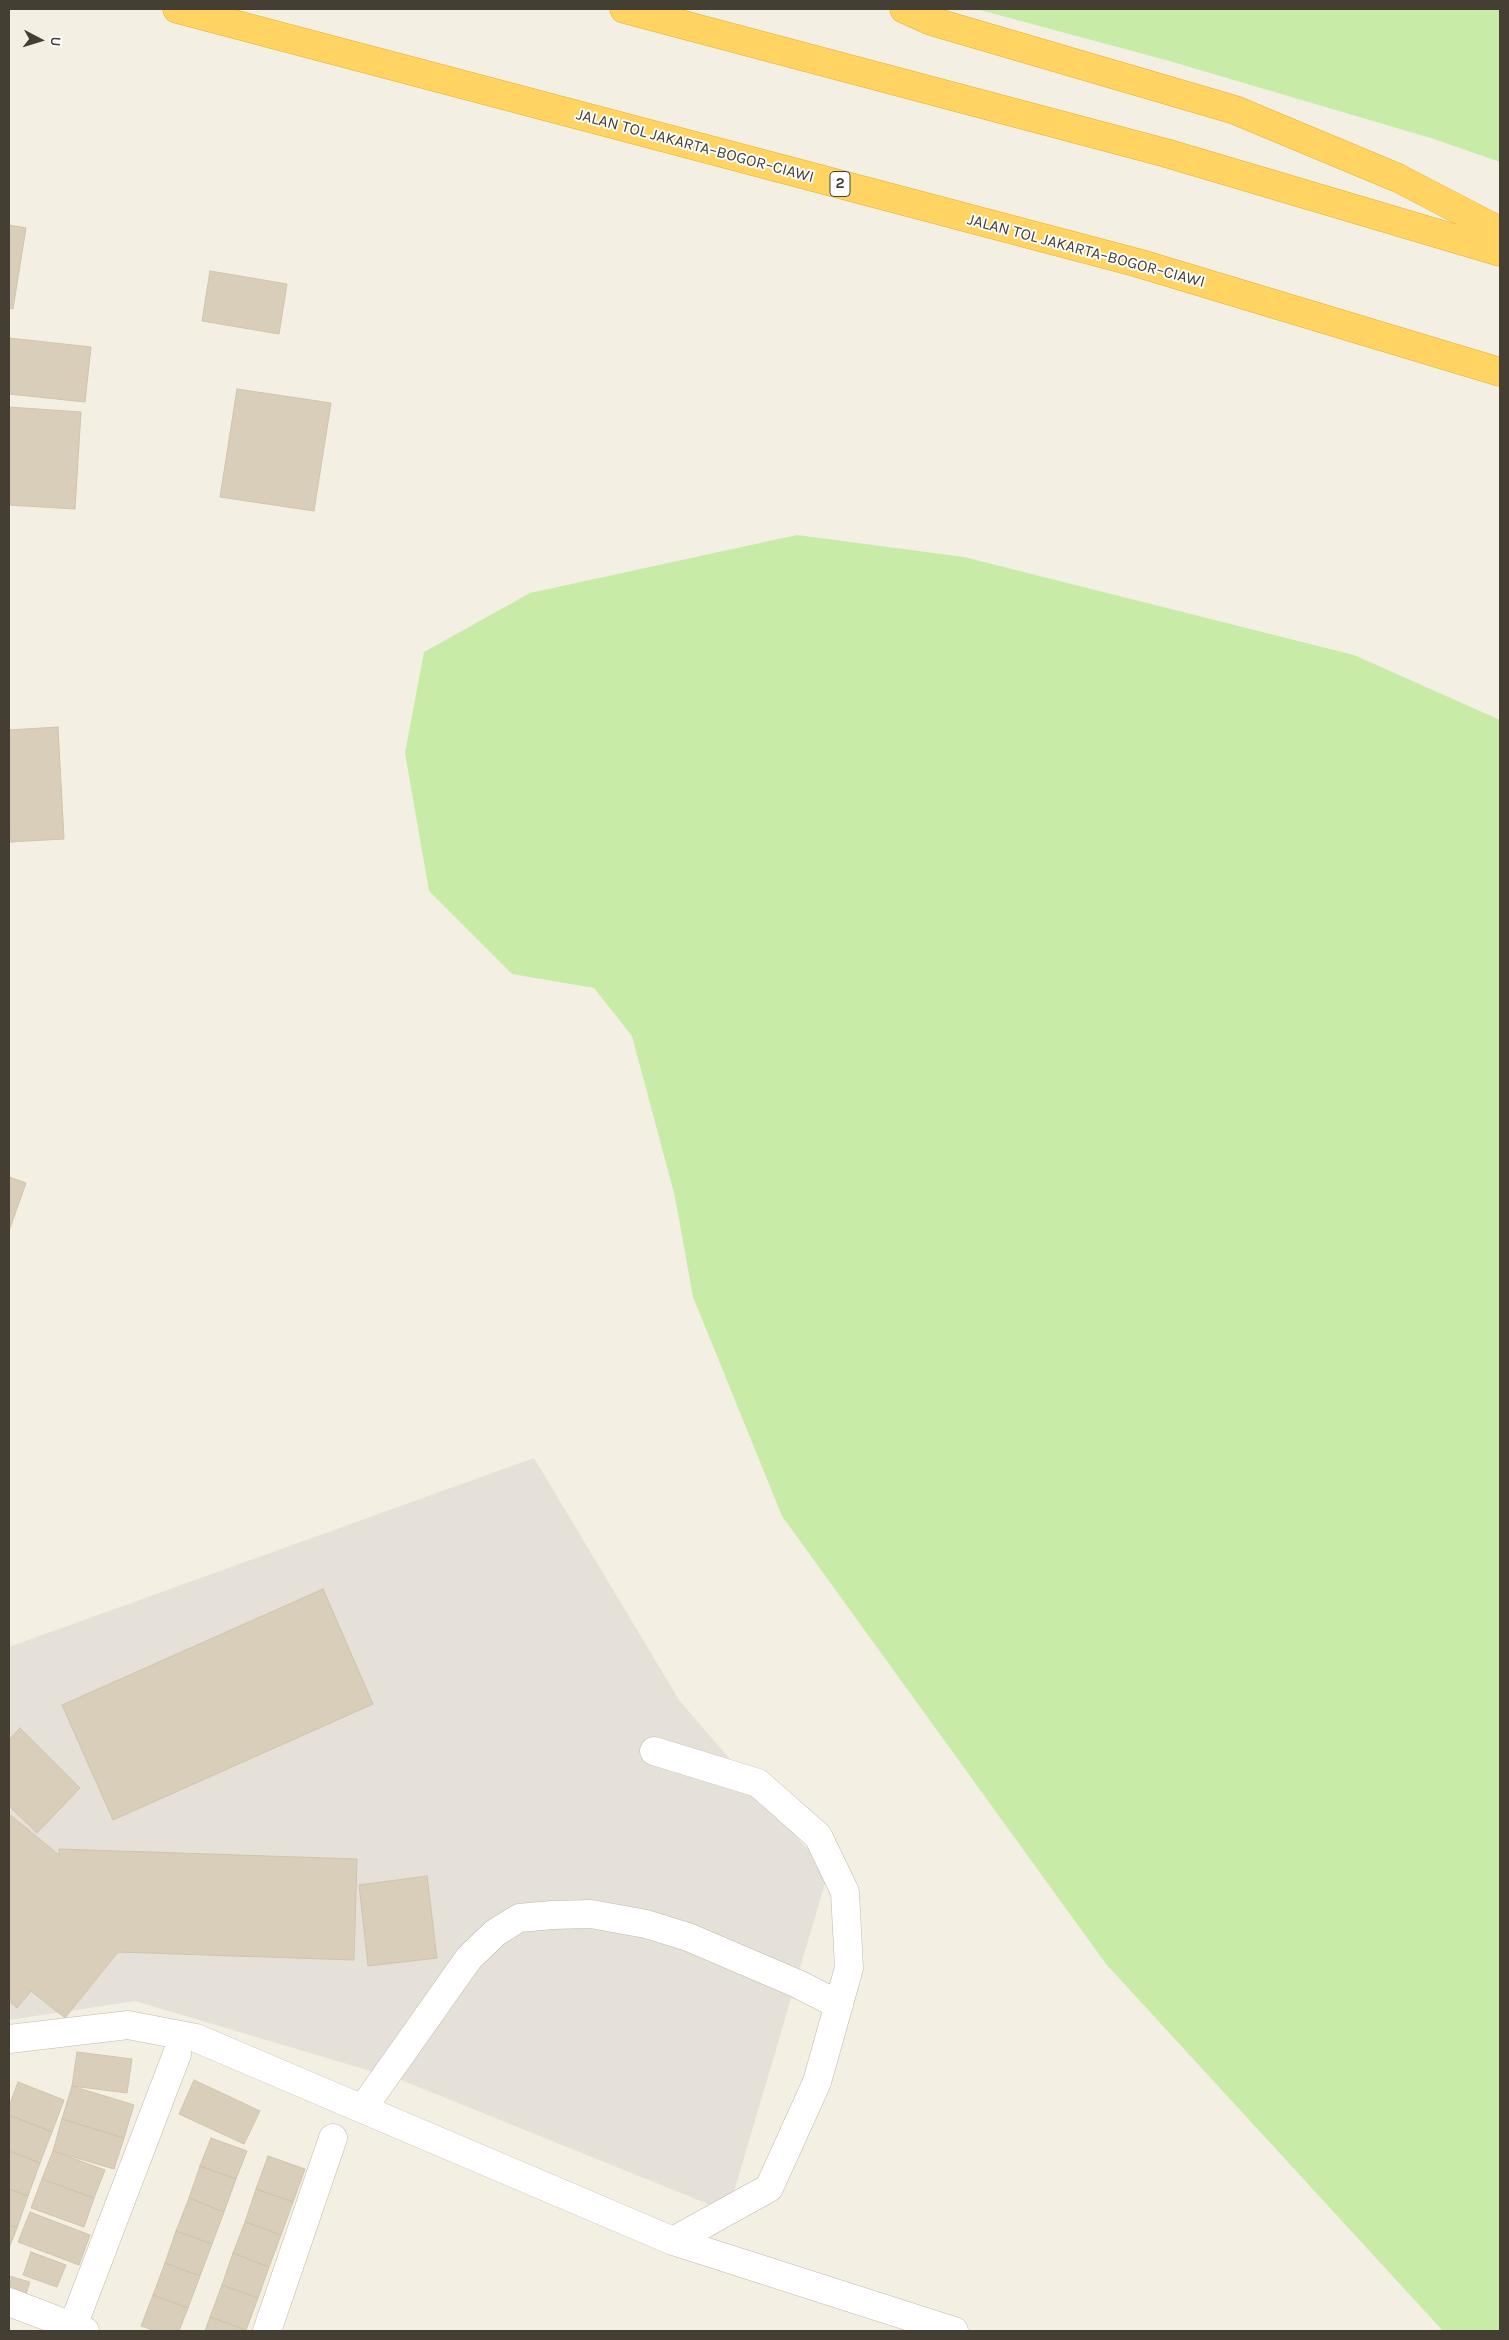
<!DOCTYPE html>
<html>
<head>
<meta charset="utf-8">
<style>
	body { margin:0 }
	#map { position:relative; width:1509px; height:2340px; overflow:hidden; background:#f3efe3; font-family:Karla,sans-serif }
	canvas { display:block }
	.frame { position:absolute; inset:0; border:10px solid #453f33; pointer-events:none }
	.north { position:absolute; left:15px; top:15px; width:50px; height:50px; -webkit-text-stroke:4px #fff; paint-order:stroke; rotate:95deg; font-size:14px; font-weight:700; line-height:20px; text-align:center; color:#453f33 }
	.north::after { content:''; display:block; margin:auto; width:18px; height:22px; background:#453f33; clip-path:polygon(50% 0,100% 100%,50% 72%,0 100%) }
</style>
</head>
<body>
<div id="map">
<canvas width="1509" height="2340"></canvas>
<div class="frame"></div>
<div class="north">U</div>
</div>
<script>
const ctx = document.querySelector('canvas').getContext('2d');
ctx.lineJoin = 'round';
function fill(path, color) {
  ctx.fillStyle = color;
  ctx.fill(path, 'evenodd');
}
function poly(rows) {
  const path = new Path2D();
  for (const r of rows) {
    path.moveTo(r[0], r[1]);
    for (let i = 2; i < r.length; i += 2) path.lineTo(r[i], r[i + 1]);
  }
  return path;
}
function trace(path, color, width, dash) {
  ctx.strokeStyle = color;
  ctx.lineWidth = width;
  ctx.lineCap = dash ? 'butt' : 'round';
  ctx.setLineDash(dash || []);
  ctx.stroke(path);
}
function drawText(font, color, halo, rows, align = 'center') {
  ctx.font = font + ' Karla,sans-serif';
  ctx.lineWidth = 4;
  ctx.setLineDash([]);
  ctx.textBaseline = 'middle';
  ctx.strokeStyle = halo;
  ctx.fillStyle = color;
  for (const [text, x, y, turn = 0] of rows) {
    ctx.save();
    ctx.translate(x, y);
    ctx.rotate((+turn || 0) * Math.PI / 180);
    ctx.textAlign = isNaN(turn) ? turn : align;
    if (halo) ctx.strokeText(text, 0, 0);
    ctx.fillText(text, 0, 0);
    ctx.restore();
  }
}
fill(poly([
	[534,1458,679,1700,828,1873,728,2212,401,2080,135,2001,9,2020,9,1647]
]), '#e5e0d8');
fill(poly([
	[976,9,1500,9,1500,162,1434,139,1166,60],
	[797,535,964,557,1354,655,1500,720,1500,2331,1443,2331,1106,1964,782,1516,693,1297,675,1197,632,1036,594,988,512,974,429,891,405,753,424,652,530,593]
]), '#c8eba7');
const building = poly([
	[9,225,26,228,13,309,9,308,9,225],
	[210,271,287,284,279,334,202,321,210,271],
	[9,338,91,347,85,402,9,394,9,338],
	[237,389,331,403,314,511,220,497,237,389],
	[9,407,81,412,75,509,9,505,9,407],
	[58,727,64,839,10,842,9,730,58,727],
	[9,1177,26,1183,9,1231,9,1177],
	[323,1589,373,1704,113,1820,62,1705,323,1589],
	[20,1728,80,1788,37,1833,9,1806,9,1740,20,1728],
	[9,1814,59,1855,59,1849,357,1859,354,1960,118,1952,65,2018,31,1991,17,2008,9,2001,9,1814],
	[427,1876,437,1958,368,1966,359,1885,427,1876],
	[77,2052,132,2059,127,2093,72,2086,77,2052],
	[194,2080,260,2111,244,2144,179,2114,194,2080],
	[18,2082,64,2100,52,2132,9,2115,9,2106,18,2082],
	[72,2086,134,2105,124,2138,62,2119,72,2086],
	[9,2115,52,2132,40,2163,9,2151,9,2115],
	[62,2119,124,2138,114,2169,53,2151,62,2119],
	[211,2138,247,2151,236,2179,200,2166,211,2138],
	[9,2151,40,2163,28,2196,9,2189,9,2151],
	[53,2151,105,2170,94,2198,42,2179,53,2151],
	[268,2156,305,2169,293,2202,256,2189,268,2156],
	[200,2166,236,2179,224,2212,189,2198,200,2166],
	[42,2179,94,2198,84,2227,31,2208,42,2179],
	[9,2189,28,2196,17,2228,9,2225,9,2189],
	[256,2189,293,2202,281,2235,245,2222,256,2189],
	[189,2198,224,2212,212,2244,176,2231,189,2198],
	[30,2212,90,2235,79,2265,18,2242,30,2212],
	[245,2222,281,2235,269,2267,233,2253,245,2222],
	[9,2225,17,2228,9,2248,9,2225],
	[176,2231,212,2244,200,2276,165,2263,176,2231],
	[31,2252,66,2265,57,2287,23,2275,31,2252],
	[233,2253,269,2267,258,2298,222,2285,233,2253],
	[165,2263,200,2276,188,2308,153,2295,165,2263],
	[9,2276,30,2282,24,2300,9,2295,9,2276],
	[222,2285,258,2298,246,2330,210,2317,222,2285],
	[153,2295,188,2308,179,2331,155,2331,141,2326,153,2295],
	[210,2317,246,2330,246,2331,205,2331,210,2317]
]);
fill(building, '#d8ceba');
trace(building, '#d1c4aa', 1);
const minor = poly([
	[654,1751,758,1783,818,1836,845,1892,849,1968,817,2082,769,2188,673,2241],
	[9,2039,128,2025,196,2038,673,2241,954,2331],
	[363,2108,469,1958,495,1933,519,1918,552,1915,591,1914,646,1924,688,1937,798,1984,839,2005],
	[9,2302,85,2331],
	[71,2331,177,2054],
	[267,2331,333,2138]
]);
const highway = poly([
	[177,9,1138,263,1500,372],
	[624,9,1166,153,1500,252],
	[904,9,931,21,1235,110,1398,178,1500,231]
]);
trace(minor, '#c2baa8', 29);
trace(highway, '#eaae25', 29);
trace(minor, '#fff', 28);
trace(highway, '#ffd462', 28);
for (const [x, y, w] of [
	[840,184,20]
]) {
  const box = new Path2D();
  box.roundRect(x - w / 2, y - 12.5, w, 25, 4);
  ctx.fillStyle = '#fff';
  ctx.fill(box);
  trace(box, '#453f33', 1);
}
drawText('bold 15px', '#453f33', null, [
	["2",840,184]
]);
drawText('16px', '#453f33', '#fff', [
	["JALAN TOL JAKARTA–BOGOR–CIAWI",695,146,15],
	["JALAN TOL JAKARTA–BOGOR–CIAWI",1086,251,15]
]);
</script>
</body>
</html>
